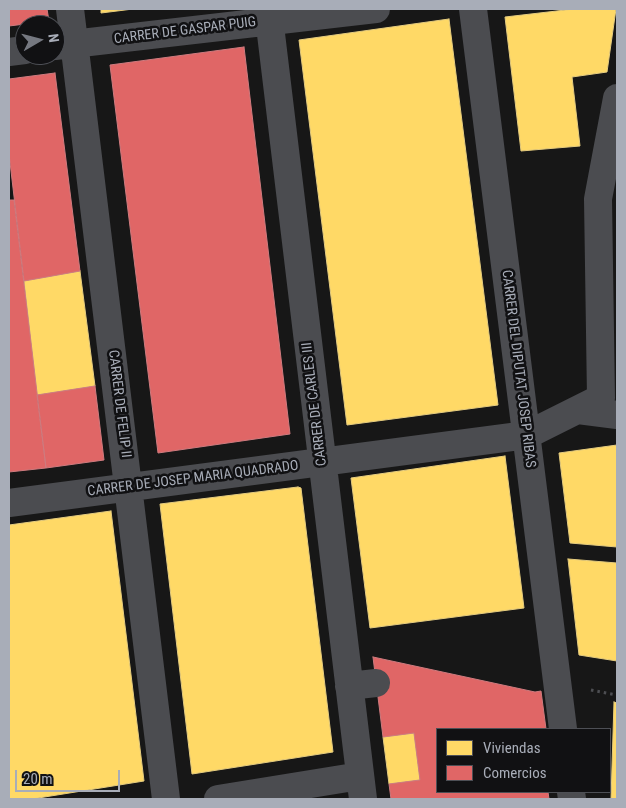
<!DOCTYPE html>
<html>
<head>
<meta charset="utf-8">
<style>
	body { margin:0 }
	#map { position:relative; width:626px; height:808px; overflow:hidden; background:#171717; font-family:"Roboto Condensed",sans-serif }
	canvas { display:block }
	.frame { position:absolute; inset:0; border:10px solid #a8adb8; pointer-events:none }
	.legend { position:absolute; left:436px; top:728px; width:175px; height:65px; box-sizing:border-box; background:#111113; border:1px solid #4d4f55; margin:0; padding:6px 9px; list-style:none; font-size:15px; color:#a8adb8 }
	.legend li { display:flex; align-items:center; gap:10px; height:25px }
	.legend b { width:25px; border:1px solid #4d4f55 }
	.north { position:absolute; left:15px; top:15px; width:50px; height:50px; box-sizing:border-box; background:#111113; border:1px solid #4d4f55; border-radius:50%; rotate:82deg; font-size:14px; font-weight:700; line-height:20px; text-align:center; color:#a8adb8 }
	.north::after { content:''; display:block; margin:auto; width:18px; height:22px; background:#757880; clip-path:polygon(50% 0,100% 100%,50% 72%,0 100%) }
	.scale { position:absolute; left:15px; top:770px; width:105px; height:22px; box-sizing:border-box; border:2px solid #a8adb8; border-top:0; padding-left:6px; font-size:15px; line-height:18px; white-space:nowrap; color:#a8adb8; -webkit-text-stroke:4px #111113; paint-order:stroke }
</style>
</head>
<body>
<div id="map">
<canvas width="626" height="808"></canvas>
<div class="frame"></div>
<ul class="legend">
<li><b style="height:14px;background:#ffd966"></b>Viviendas</li>
<li><b style="height:14px;background:#e06666"></b>Comercios</li>
</ul>
<div class="north">N</div>
<div class="scale">20 m</div>
</div>
<script>
const ctx = document.querySelector('canvas').getContext('2d');
ctx.lineJoin = 'round';
function fill(path, color) {
  ctx.fillStyle = color;
  ctx.fill(path, 'evenodd');
}
function poly(rows) {
  const path = new Path2D();
  for (const r of rows) {
    path.moveTo(r[0], r[1]);
    for (let i = 2; i < r.length; i += 2) path.lineTo(r[i], r[i + 1]);
  }
  return path;
}
function trace(path, color, width, dash) {
  ctx.strokeStyle = color;
  ctx.lineWidth = width;
  ctx.lineCap = dash ? 'butt' : 'round';
  ctx.setLineDash(dash || []);
  ctx.stroke(path);
}
function drawText(font, color, halo, rows, align = 'center') {
  ctx.font = font + ' "Roboto Condensed",sans-serif';
  ctx.lineWidth = 5;
  ctx.setLineDash([]);
  ctx.textBaseline = 'middle';
  ctx.strokeStyle = halo;
  ctx.fillStyle = color;
  for (const [text, x, y, turn = 0] of rows) {
    ctx.save();
    ctx.translate(x, y);
    ctx.rotate((+turn || 0) * Math.PI / 180);
    ctx.textAlign = isNaN(turn) ? turn : align;
    if (halo) ctx.strokeText(text, 0, 0);
    ctx.fillText(text, 0, 0);
    ctx.restore();
  }
}
const homes = poly([
	[101,9,133,9,101,13,101,9],
	[574,9,616,9,607,72,572,77,580,146,521,151,505,17,574,9],
	[449,19,498,405,347,425,299,40,449,19],
	[80,271,95,386,37,395,24,281,80,271],
	[617,445,617,547,570,543,559,453,617,445],
	[505,456,524,608,370,628,351,478,505,456],
	[298,487,301,488,333,752,192,774,160,504,298,487],
	[111,511,144,781,32,799,9,799,9,525,111,511],
	[568,559,617,563,617,661,579,655,568,559],
	[614,702,617,703,617,799,611,799,614,702],
	[414,733,420,780,389,784,383,737,414,733]
]);
fill(homes, '#ffd966');
trace(homes, '#e5cc7f', 1);
const shops = poly([
	[9,9,47,9,49,21,9,26,9,9],
	[244,47,290,434,158,453,110,65,244,47],
	[55,73,80,271,24,281,9,154,9,79,55,73],
	[9,200,14,200,46,468,9,472,9,200],
	[95,386,104,460,46,468,37,395,95,386],
	[373,657,535,692,541,691,546,729,437,729,437,792,548,792,549,799,391,799,389,784,420,780,414,733,383,737,373,657]
]);
fill(shops, '#e06666');
trace(shops, '#cf7b7f', 1);
trace(poly([
	[591,690,617,695]
]), '#4d4e52', 3, [2.5, 4]);
trace(poly([
	[70,9,166,799],
	[268,9,363,799],
	[473,9,563,729],
	[55,46,376,9],
	[9,52,25,50],
	[578,410,617,415],
	[9,503,527,435,601,398,598,199,617,98],
	[349,686,376,683],
	[571,792,572,799],
	[218,799,360,776]
]), '#4b4c50', 28);
drawText('14px', '#a8adb8', '#111113', [
	["CARRER DE GASPAR PUIG",185,31,-7],
	["CARRER DEL DIPUTAT JOSEP RIBAS",518,369,83],
	["CARRER DE FELIP II",119,404,83],
	["CARRER DE CARLES III",315,404,-97],
	["CARRER DE JOSEP MARIA QUADRADO",193,479,-7]
]);
</script>
</body>
</html>
